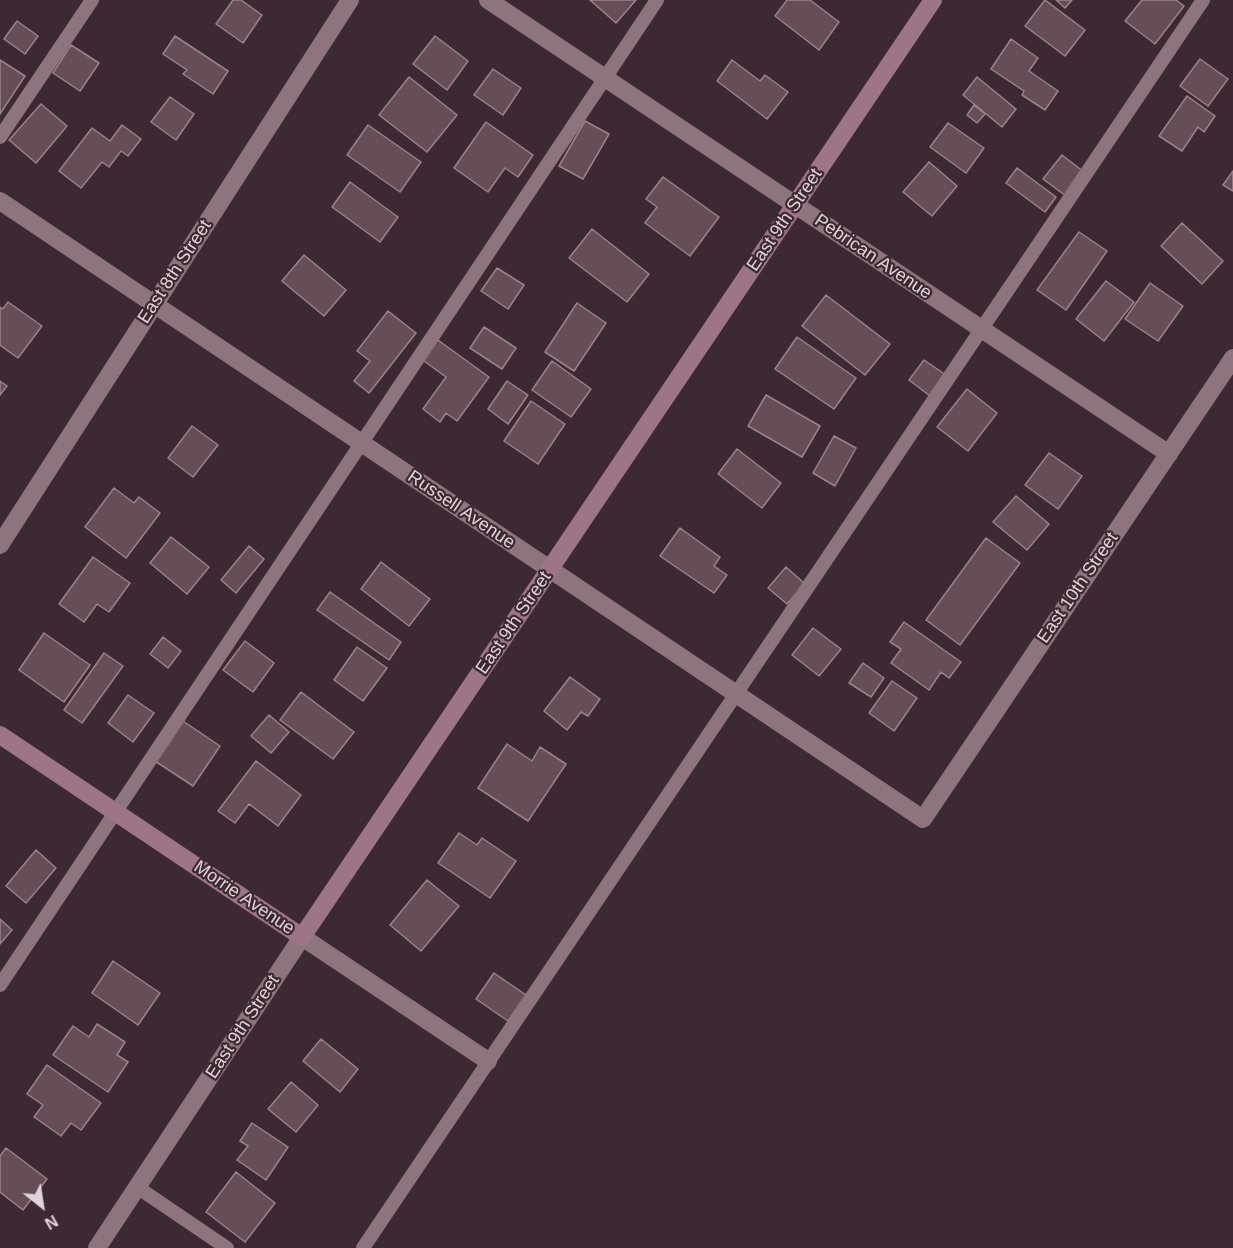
<!DOCTYPE html>
<html>
<head>
<meta charset="utf-8">
<style>
	body { margin:0 }
	#map { position:relative; width:1233px; height:1248px; overflow:hidden; background:#3d2933; font-family:Arial,sans-serif }
	canvas { display:block }
	.north { position:absolute; left:12px; top:1176px; width:60px; height:60px; -webkit-text-stroke:4px #3d2933; paint-order:stroke; rotate:150deg; font-size:16px; font-weight:700; line-height:24px; text-align:center; color:#e1d3d9 }
	.north::after { content:''; display:block; margin:auto; width:21px; height:27px; background:#e1d3d9; clip-path:polygon(50% 0,100% 100%,50% 72%,0 100%) }
</style>
</head>
<body>
<div id="map">
<canvas width="1233" height="1248"></canvas>
<div class="north">N</div>
</div>
<script>
const ctx = document.querySelector('canvas').getContext('2d');
ctx.lineJoin = 'round';
function fill(path, color) {
  ctx.fillStyle = color;
  ctx.fill(path, 'evenodd');
}
function poly(rows) {
  const path = new Path2D();
  for (const r of rows) {
    path.moveTo(r[0], r[1]);
    for (let i = 2; i < r.length; i += 2) path.lineTo(r[i], r[i + 1]);
  }
  return path;
}
function trace(path, color, width, dash) {
  ctx.strokeStyle = color;
  ctx.lineWidth = width;
  ctx.lineCap = dash ? 'butt' : 'round';
  ctx.setLineDash(dash || []);
  ctx.stroke(path);
}
function drawText(font, color, halo, rows, align = 'center') {
  ctx.font = font + ' Arial,sans-serif';
  ctx.lineWidth = 4.5;
  ctx.setLineDash([]);
  ctx.textBaseline = 'middle';
  ctx.strokeStyle = halo;
  ctx.fillStyle = color;
  for (const [text, x, y, turn = 0] of rows) {
    ctx.save();
    ctx.translate(x, y);
    ctx.rotate((+turn || 0) * Math.PI / 180);
    ctx.textAlign = isNaN(turn) ? turn : align;
    if (halo) ctx.strokeText(text, 0, 0);
    ctx.fillText(text, 0, 0);
    ctx.restore();
  }
}
const building = poly([
	[233,0,241,0,262,15,243,43,216,24,233,0],
	[590,0,636,0,616,23,590,0],
	[787,0,810,0,839,22,819,50,775,16,787,0],
	[1045,0,1085,30,1065,56,1025,26,1045,0],
	[1056,0,1072,0,1065,8,1056,0],
	[1142,0,1176,0,1184,6,1155,44,1125,21,1142,0],
	[17,21,38,36,25,54,4,39,17,21],
	[175,36,228,71,213,94,183,74,187,70,163,54,175,36],
	[435,36,468,61,447,90,413,64,435,36],
	[1011,39,1038,58,1029,71,1058,91,1045,110,1022,95,1024,91,991,69,1011,39],
	[71,45,99,63,80,91,53,73,71,45],
	[1200,59,1228,79,1208,106,1180,86,1200,59],
	[0,60,25,76,0,114,0,60],
	[732,60,760,81,765,75,788,92,767,119,717,81,732,60],
	[493,69,521,88,503,115,474,95,493,69],
	[409,77,457,115,427,152,379,115,409,77],
	[977,77,1016,109,1002,127,963,95,977,77],
	[1187,96,1215,116,1204,132,1198,127,1182,151,1159,136,1187,96],
	[170,97,194,114,176,140,151,122,170,97],
	[41,104,67,126,36,163,9,140,41,104],
	[974,105,985,114,977,123,967,115,974,105],
	[585,121,609,134,583,179,559,166,585,121],
	[486,122,533,155,518,177,505,168,488,192,454,168,486,122],
	[948,123,984,148,966,173,930,147,948,123],
	[122,125,141,139,128,156,121,151,109,167,102,162,81,188,59,171,92,128,110,141,122,125],
	[368,125,421,162,400,192,347,155,368,125],
	[1062,155,1084,172,1066,196,1043,179,1062,155],
	[929,162,957,186,932,216,903,192,929,162],
	[1017,168,1056,197,1045,212,1006,183,1017,168],
	[1233,171,1233,191,1223,185,1233,171],
	[663,177,719,217,690,256,645,223,657,207,646,199,663,177],
	[350,182,398,217,380,242,332,207,350,182],
	[1182,223,1223,261,1202,284,1161,246,1182,223],
	[592,229,649,274,627,302,569,258,592,229],
	[1079,232,1107,251,1066,310,1037,290,1079,232],
	[304,255,346,290,324,316,282,281,304,255],
	[497,268,524,285,508,309,481,291,497,268],
	[1106,281,1134,302,1104,341,1076,319,1106,281],
	[1150,283,1183,306,1158,341,1125,319,1150,283],
	[826,295,890,344,865,375,802,326,826,295],
	[8,302,42,326,18,358,0,345,0,307,3,309,8,302],
	[577,303,606,323,574,371,545,352,577,303],
	[388,311,416,333,369,393,354,381,370,361,357,351,388,311],
	[484,327,516,348,502,369,470,348,484,327],
	[797,337,856,378,834,409,775,369,797,337],
	[435,338,489,377,457,421,446,413,440,422,423,409,446,377,420,358,435,338],
	[924,360,946,375,930,396,909,380,924,360],
	[552,361,591,389,571,417,532,390,552,361],
	[0,381,7,386,0,395,0,381],
	[507,381,528,395,508,424,488,409,507,381],
	[967,389,997,413,968,451,937,427,967,389],
	[766,395,820,426,802,457,748,426,766,395],
	[531,401,565,424,538,464,504,441,531,401],
	[192,426,218,445,193,477,168,458,192,426],
	[834,436,856,448,835,486,813,473,834,436],
	[737,449,781,483,762,508,718,474,737,449],
	[1049,453,1082,476,1058,509,1025,485,1049,453],
	[114,488,134,503,139,497,160,513,126,558,85,527,114,488],
	[1016,496,1049,524,1027,550,993,522,1016,496],
	[680,528,720,557,714,566,727,575,714,593,660,556,680,528],
	[171,537,209,567,187,594,150,563,171,537],
	[986,538,1020,563,960,645,926,620,986,538],
	[249,546,264,559,236,593,221,580,249,546],
	[93,557,130,583,109,612,97,604,84,622,59,604,93,557],
	[381,562,430,599,409,626,361,589,381,562],
	[786,567,805,584,787,604,768,588,786,567],
	[330,592,401,642,389,660,317,610,330,592],
	[904,622,961,662,949,678,941,672,929,690,891,663,901,649,890,642,904,622],
	[813,628,841,649,819,676,792,655,813,628],
	[44,633,90,665,64,702,19,670,44,633],
	[163,637,181,651,168,668,150,654,163,637],
	[245,641,274,663,253,692,223,670,245,641],
	[357,647,387,668,363,701,334,680,357,647],
	[104,653,123,666,82,723,64,710,104,653],
	[863,663,884,678,871,697,849,683,863,663],
	[570,677,600,699,588,716,581,712,567,730,544,711,570,677],
	[892,681,917,698,894,731,869,713,892,681],
	[301,692,354,732,333,759,280,720,301,692],
	[128,695,154,713,133,742,108,723,128,695],
	[269,715,289,732,271,753,251,736,269,715],
	[183,721,220,746,193,786,155,761,183,721],
	[507,744,532,761,540,747,566,764,528,821,478,788,507,744],
	[256,761,301,795,278,826,249,804,235,823,218,811,256,761],
	[459,833,477,845,482,838,516,861,490,898,438,863,459,833],
	[36,850,56,868,26,903,6,886,36,850],
	[427,880,459,906,421,951,390,925,427,880],
	[0,919,12,930,0,944,0,919],
	[113,961,160,993,138,1025,92,993,113,961],
	[494,973,526,995,508,1021,476,999,494,973],
	[97,1024,125,1042,117,1055,128,1062,108,1092,53,1055,73,1026,89,1037,97,1024],
	[321,1039,358,1069,340,1092,303,1061,321,1039],
	[47,1065,101,1103,81,1130,71,1123,61,1136,34,1117,43,1105,27,1094,47,1065],
	[291,1082,318,1105,296,1132,268,1109,291,1082],
	[252,1123,288,1147,266,1180,237,1160,248,1146,240,1141,252,1123],
	[6,1148,47,1179,23,1210,0,1192,0,1156,6,1148],
	[236,1172,275,1203,245,1242,206,1212,236,1172]
]);
fill(building, '#654e58');
trace(building, '#9b828d', 1.5);
trace(poly([
	[0,137,92,0],
	[0,985,657,0],
	[137,1187,227,1248],
	[363,1248,1203,0]
]), '#8d747f', 14);
trace(poly([
	[488,0,1169,454],
	[0,201,923,819,1233,358],
	[0,545,350,0],
	[97,1248,302,937,488,1061]
]), '#8d747f', 18);
trace(poly([
	[0,735,302,937,933,0]
]), '#9e7588', 18);
drawText('18px', '#e1d3d9', '#3d2933', [
	["East 9th Street",785,220,-56],
	["Pebrican Avenue",873,257,34],
	["East 8th Street",175,272,-57],
	["Russell Avenue",461,510,34],
	["East 10th Street",1078,588,-56],
	["East 9th Street",514,623,-56],
	["Morrie Avenue",244,898,34],
	["East 9th Street",243,1027,-57]
]);
</script>
</body>
</html>
